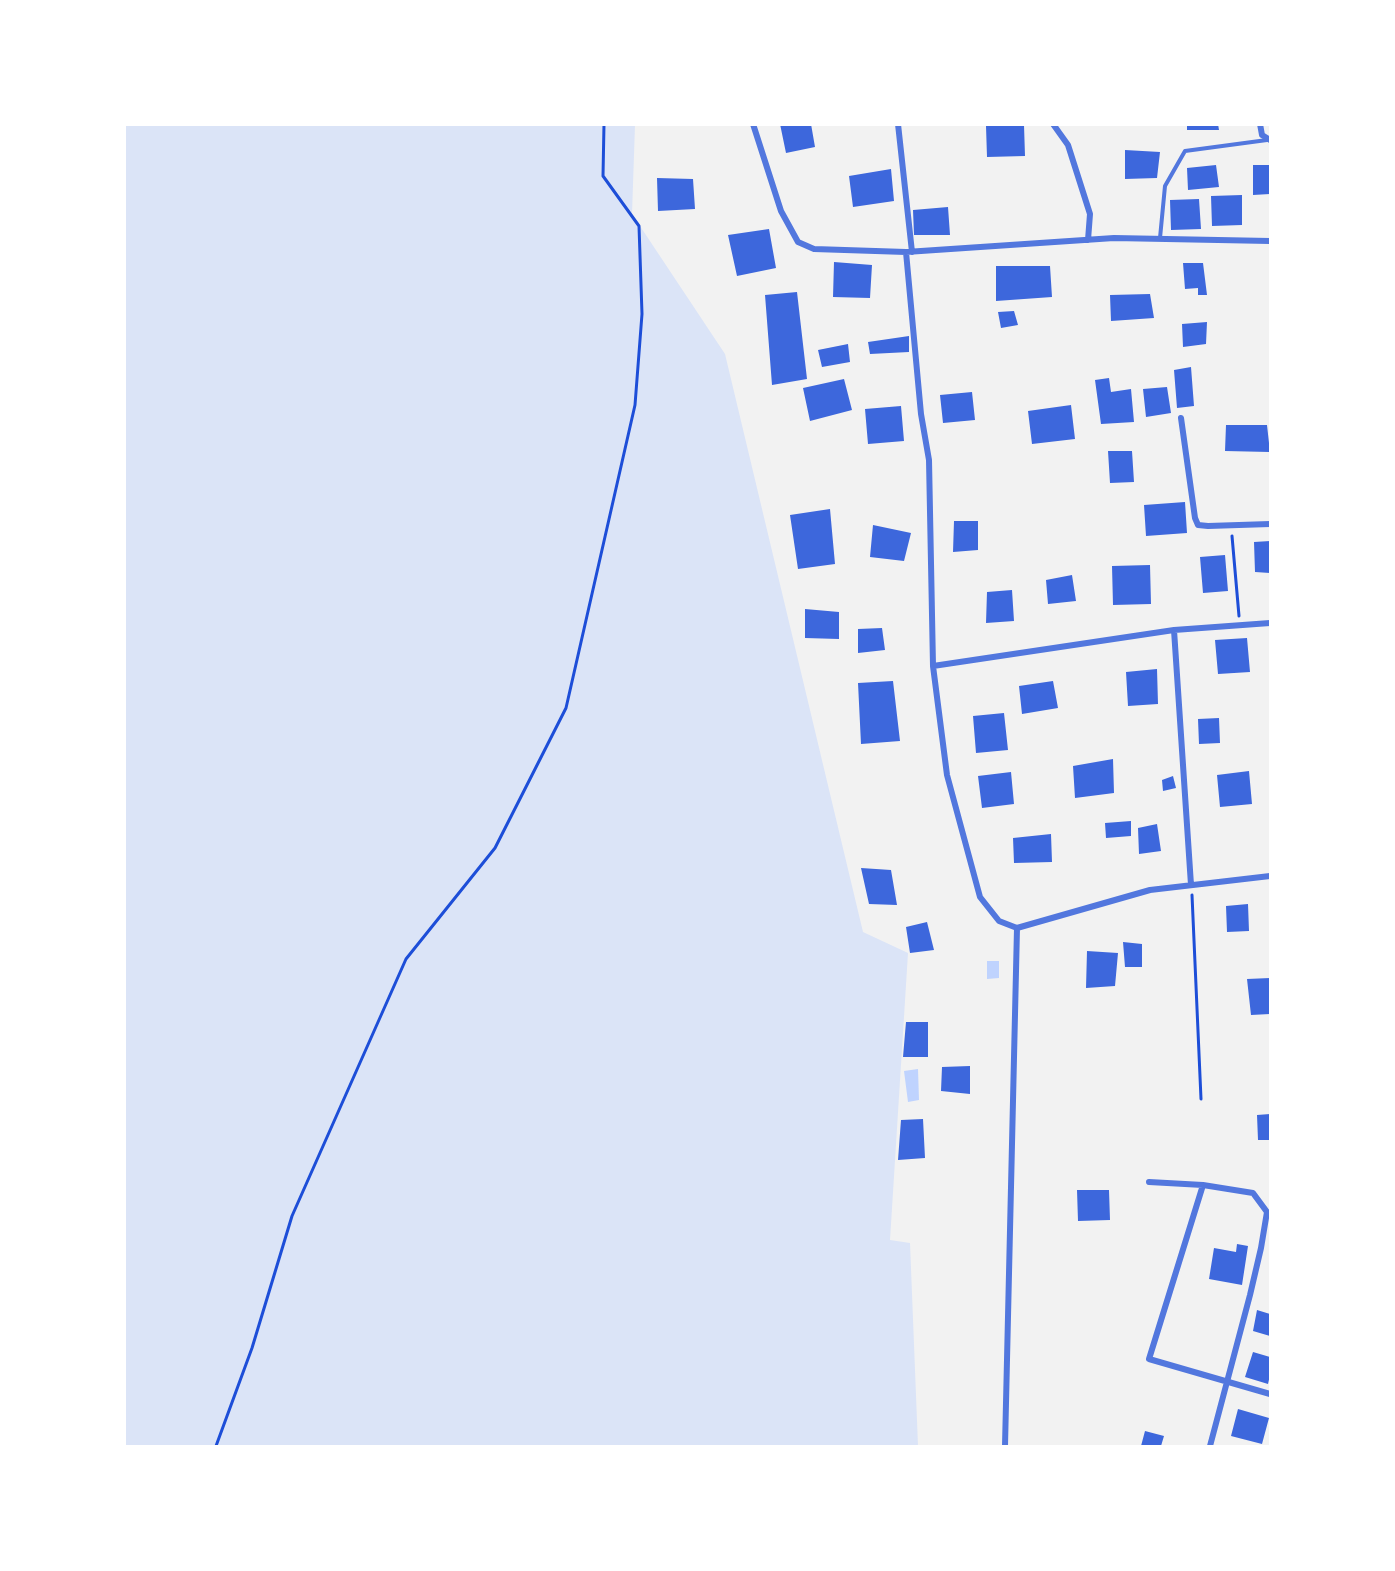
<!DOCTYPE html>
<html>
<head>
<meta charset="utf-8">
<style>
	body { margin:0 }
	#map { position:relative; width:1395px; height:1571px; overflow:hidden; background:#f2f2f2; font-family:"Titillium Web",sans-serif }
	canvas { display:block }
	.frame { position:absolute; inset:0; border:126px solid #fff; pointer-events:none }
</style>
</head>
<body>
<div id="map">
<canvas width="1395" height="1571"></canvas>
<div class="frame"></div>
</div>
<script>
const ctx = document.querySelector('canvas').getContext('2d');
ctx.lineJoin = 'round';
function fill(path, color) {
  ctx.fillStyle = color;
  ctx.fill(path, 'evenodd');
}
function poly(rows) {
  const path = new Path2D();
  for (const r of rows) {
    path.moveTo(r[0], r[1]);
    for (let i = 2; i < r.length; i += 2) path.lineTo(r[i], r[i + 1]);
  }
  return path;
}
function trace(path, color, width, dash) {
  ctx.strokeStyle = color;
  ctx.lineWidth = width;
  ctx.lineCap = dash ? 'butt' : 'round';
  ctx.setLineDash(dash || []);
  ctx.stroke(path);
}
fill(poly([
	[125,125,635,125,632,214,725,354,863,932,908,953,890,1240,910,1243,918,1446,125,1446]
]), '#dbe4f7');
fill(poly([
	[987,961,999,961,999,978,987,979],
	[918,1069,919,1100,908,1102,904,1071]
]), '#bfd3fe');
fill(poly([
	[780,124,811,124,815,147,786,153],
	[1187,124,1218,124,1219,130,1187,130],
	[1024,125,1025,156,987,157,986,126],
	[1125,150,1160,152,1157,178,1125,179],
	[1216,165,1219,187,1188,190,1187,168],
	[1253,165,1270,165,1270,194,1253,195],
	[891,169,894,201,853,207,849,176],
	[657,178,693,179,695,209,658,211],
	[1242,195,1242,225,1212,226,1211,196],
	[1199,199,1201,229,1171,230,1170,200],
	[948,207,950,235,914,235,913,210],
	[769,229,776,268,737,276,728,235],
	[834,262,872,265,870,298,833,297],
	[1183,263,1203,263,1207,295,1198,295,1198,288,1185,289],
	[996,266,1050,266,1052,297,996,301],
	[797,292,807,379,772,385,765,295],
	[1150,294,1154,318,1111,321,1110,295],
	[1014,311,1018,325,1001,328,998,312],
	[1207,322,1206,344,1183,347,1182,324],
	[909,336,909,352,870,354,868,342],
	[848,344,850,362,822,367,818,350],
	[1191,367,1194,406,1177,408,1174,370],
	[1109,378,1111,392,1131,389,1134,422,1101,424,1095,380],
	[844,379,852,410,810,421,803,388],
	[1167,387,1171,413,1146,417,1143,389],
	[972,392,975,420,943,423,940,395],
	[1071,405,1075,439,1032,444,1028,411],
	[901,406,904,441,868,444,865,409],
	[1226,425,1267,425,1270,452,1225,451],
	[1108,451,1132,451,1134,482,1110,483],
	[1185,502,1187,533,1146,536,1144,505],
	[830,509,835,564,798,569,790,515],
	[954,521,978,521,978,550,953,552],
	[873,525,911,533,904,561,870,557],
	[1270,541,1270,573,1255,572,1254,542],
	[1225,555,1228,591,1203,593,1200,557],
	[1150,565,1151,604,1113,605,1112,566],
	[1072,575,1076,601,1048,604,1046,580],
	[1012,590,1014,621,986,623,987,592],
	[805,609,839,612,839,639,805,638],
	[882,628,885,650,858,653,858,629],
	[1247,638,1250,672,1218,674,1215,640],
	[1157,669,1158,704,1128,706,1126,672],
	[893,681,900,741,861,744,858,683],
	[1053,681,1058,708,1022,714,1019,686],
	[1004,713,1008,750,976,753,973,716],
	[1219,718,1220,743,1199,744,1198,719],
	[1113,759,1114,793,1075,798,1073,766],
	[1249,771,1252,804,1220,807,1217,775],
	[1011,772,1014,804,982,808,978,776],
	[1173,776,1176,788,1163,791,1162,780],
	[1131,821,1131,836,1106,838,1105,823],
	[1157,824,1161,851,1139,854,1138,828],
	[1051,834,1052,862,1014,863,1013,838],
	[861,868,891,870,897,905,869,904],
	[1248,904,1249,931,1227,932,1226,906],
	[927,922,934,950,910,953,906,927],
	[1123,942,1142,944,1142,967,1125,967],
	[1087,951,1118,953,1115,986,1086,988],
	[1270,978,1270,1014,1251,1015,1247,979],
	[906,1022,928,1022,928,1057,903,1057],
	[970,1066,970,1094,941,1091,942,1067],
	[1270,1114,1270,1140,1258,1140,1257,1115],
	[923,1119,925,1158,898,1160,901,1120],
	[1077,1190,1109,1190,1110,1220,1078,1221],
	[1237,1244,1248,1246,1242,1285,1209,1279,1214,1248,1236,1252],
	[1257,1310,1270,1314,1270,1336,1253,1331],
	[1253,1352,1270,1357,1270,1375,1268,1384,1245,1377],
	[1238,1409,1269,1418,1262,1444,1231,1436],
	[1145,1431,1164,1436,1161,1446,1141,1446]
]), '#3d67dc');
trace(poly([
	[1232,536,1239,616],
	[1192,895,1201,1099],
	[216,1446,252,1348,292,1216,406,959,495,848,566,708,635,405,642,314,639,226,603,176,604,124]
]), '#1d4ed8', 3);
trace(poly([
	[1160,238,1165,186,1185,151,1267,140]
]), '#5277de', 4);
trace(poly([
	[753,124,781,211,798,242,814,249,906,252,1114,238,1270,241],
	[898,124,912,252],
	[1053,124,1068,145,1090,214,1088,240],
	[1260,124,1262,135,1270,140],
	[906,252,921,414,929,460,933,666,947,775,980,897,999,921,1017,928,1150,890,1270,876],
	[1181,418,1195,518,1198,525,1208,526,1270,524],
	[1174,630,1191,885],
	[933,666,1174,630,1270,623],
	[1149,1182,1203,1185,1253,1193,1267,1212,1261,1248,1250,1295,1210,1446],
	[1203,1185,1149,1359,1270,1394],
	[1005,1446,1017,928]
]), '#5277de', 6);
</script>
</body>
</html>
